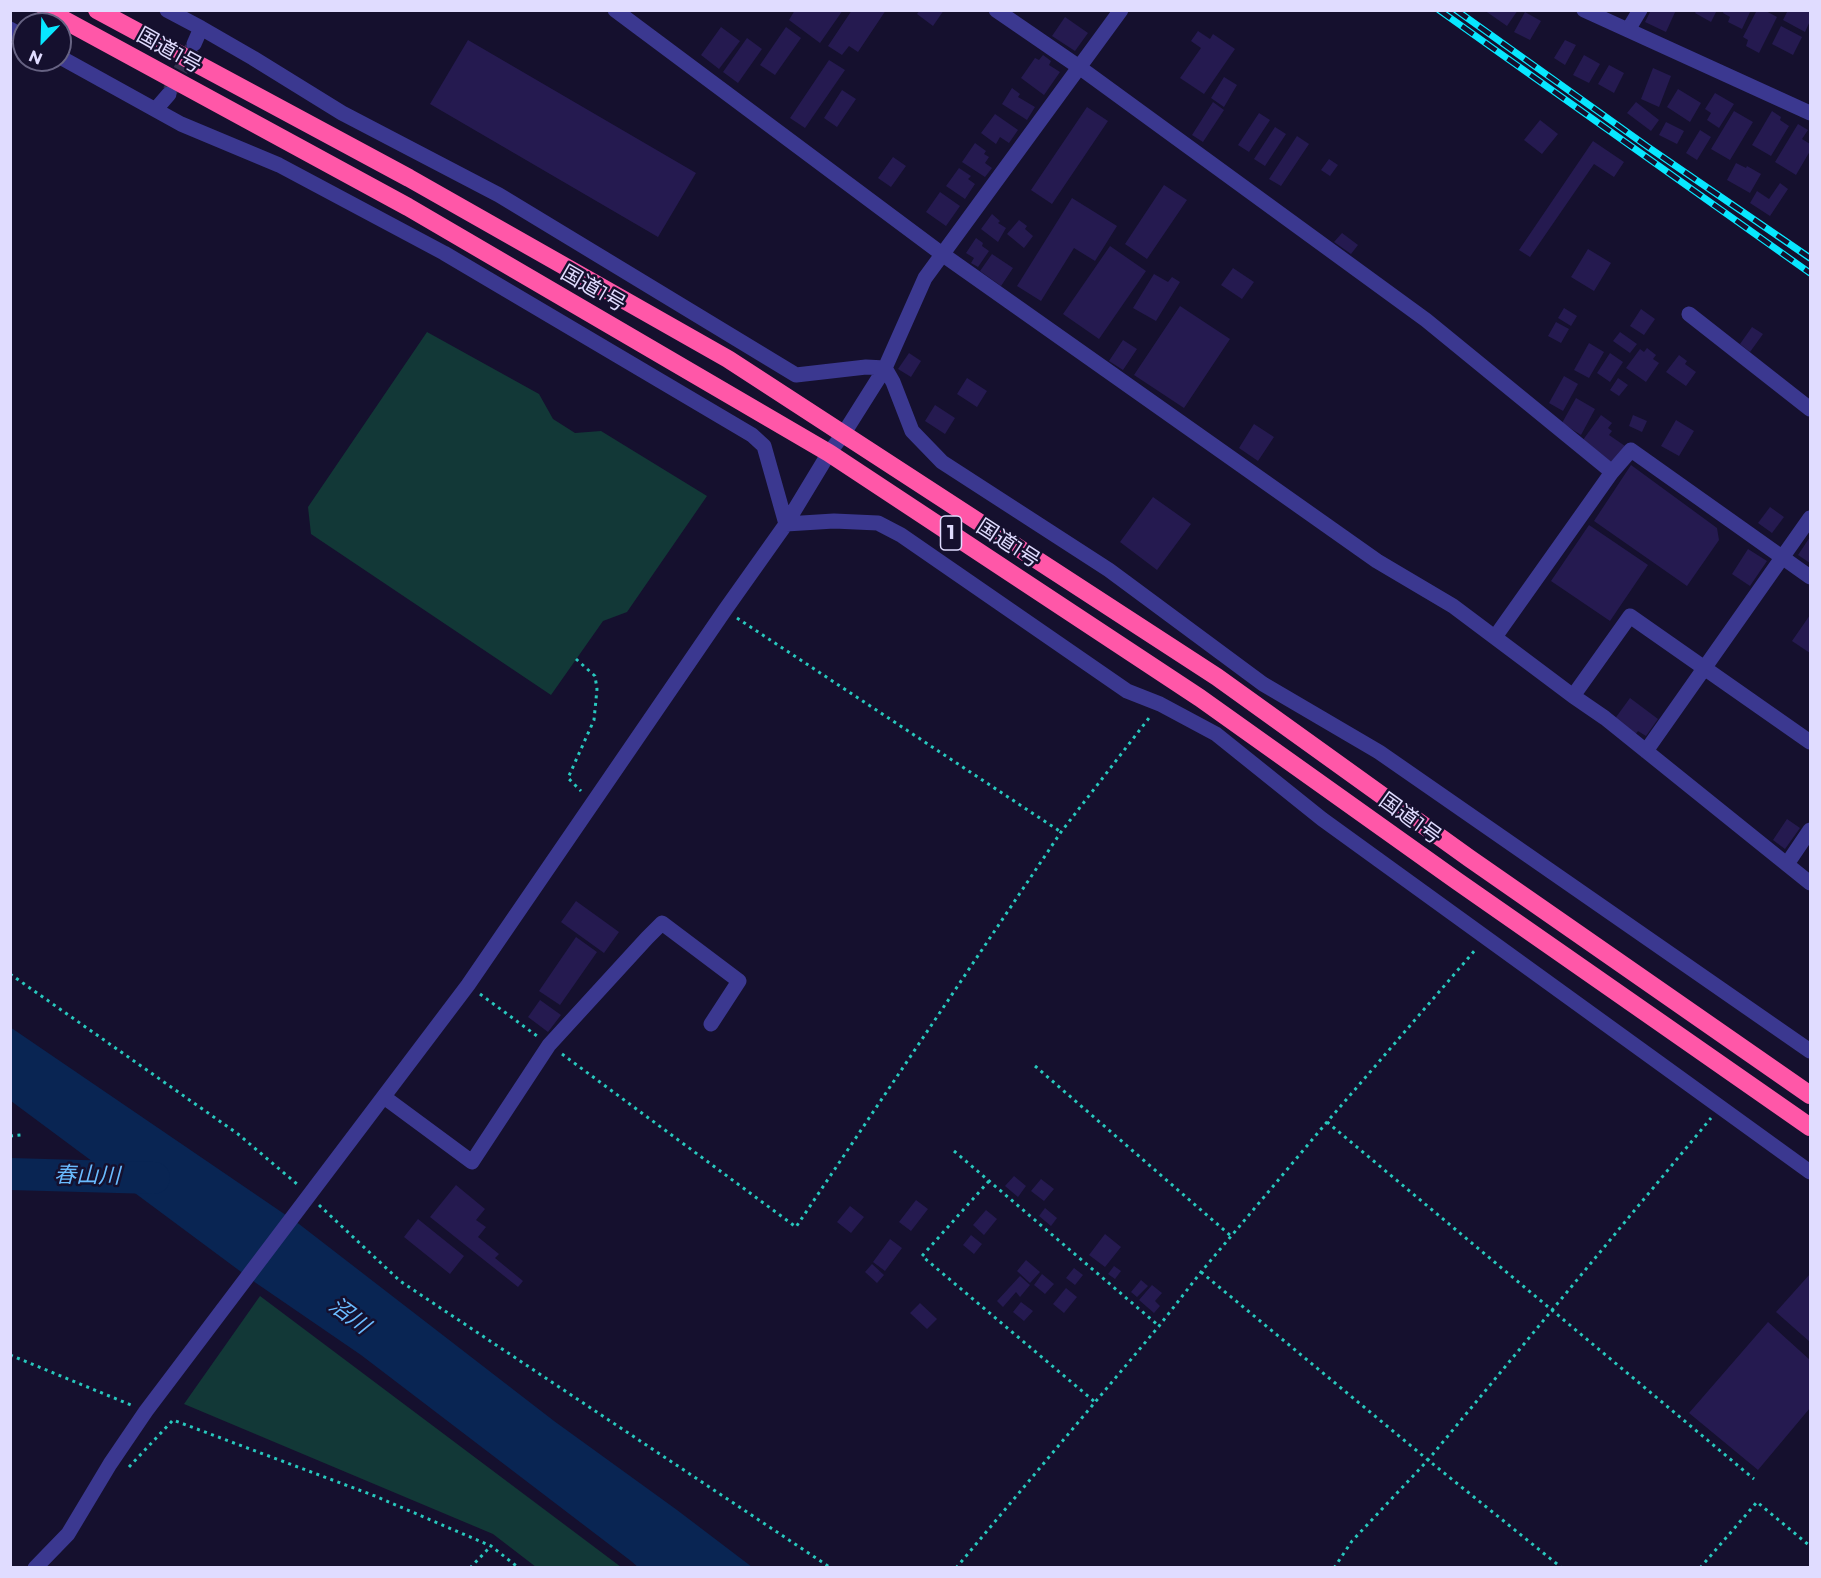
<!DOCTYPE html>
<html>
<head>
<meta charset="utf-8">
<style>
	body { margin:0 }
	#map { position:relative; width:1821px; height:1578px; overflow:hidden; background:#15102e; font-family:Montserrat,sans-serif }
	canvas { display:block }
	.frame { position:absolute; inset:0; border:12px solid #e0dcff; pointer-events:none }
	.north { position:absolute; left:12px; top:12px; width:60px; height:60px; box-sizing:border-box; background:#15102e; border:2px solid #666282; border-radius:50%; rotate:203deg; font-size:16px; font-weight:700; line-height:24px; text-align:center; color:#e0dcff }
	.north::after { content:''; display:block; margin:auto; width:21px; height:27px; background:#08e7ff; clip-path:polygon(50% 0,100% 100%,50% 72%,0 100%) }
</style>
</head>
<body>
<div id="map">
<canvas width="1821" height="1578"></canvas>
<div class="frame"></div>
<div class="north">N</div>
</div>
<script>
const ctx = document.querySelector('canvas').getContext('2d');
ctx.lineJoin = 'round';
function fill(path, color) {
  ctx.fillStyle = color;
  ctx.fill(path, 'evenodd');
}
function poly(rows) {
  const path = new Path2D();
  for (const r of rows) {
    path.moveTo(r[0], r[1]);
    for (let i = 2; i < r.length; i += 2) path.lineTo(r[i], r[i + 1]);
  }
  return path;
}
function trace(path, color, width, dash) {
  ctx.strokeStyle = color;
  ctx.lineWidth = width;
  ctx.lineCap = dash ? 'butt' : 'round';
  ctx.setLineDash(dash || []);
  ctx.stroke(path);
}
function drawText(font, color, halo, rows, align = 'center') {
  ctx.font = font + ' Montserrat,"Noto Sans JP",sans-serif';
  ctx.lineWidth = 5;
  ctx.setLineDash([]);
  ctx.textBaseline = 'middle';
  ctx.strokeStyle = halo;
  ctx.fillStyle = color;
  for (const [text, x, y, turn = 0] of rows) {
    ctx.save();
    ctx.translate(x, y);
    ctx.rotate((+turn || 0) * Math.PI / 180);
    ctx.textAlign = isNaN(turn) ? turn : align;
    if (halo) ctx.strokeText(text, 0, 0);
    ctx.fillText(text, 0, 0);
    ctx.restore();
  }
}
fill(poly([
	[427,332,539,394,553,419,575,433,601,431,707,496,627,612,603,621,551,695,311,534,308,507],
	[260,1296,621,1567,536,1567,493,1534,184,1404]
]), '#123837');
fill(poly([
	[10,1027,299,1224,554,1421,677,1510,752,1567,639,1568,631,1561,361,1355,256,1283,11,1101]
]), '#092553');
trace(poly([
	[10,1174,154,1178]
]), '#092553', 32);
fill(poly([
	[795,10,843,10,820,43,789,20],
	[852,10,886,10,858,52,849,46,842,55,828,46],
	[920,10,944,10,933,26,917,14],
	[1484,10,1518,10,1507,26],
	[1651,10,1676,10,1666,32,1645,22],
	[1697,10,1717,10,1711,22,1695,13],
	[1724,10,1751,10,1742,29,1728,22,1730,17,1723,13],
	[1757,10,1764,10,1777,17,1759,53,1746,46,1748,40,1743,37],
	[1788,10,1810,10,1810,21,1805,32,1783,20],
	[1525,12,1541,21,1530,40,1514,32],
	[1065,17,1088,33,1075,51,1052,36],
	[1781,26,1802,37,1793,55,1772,44],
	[721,27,740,41,719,69,701,55],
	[786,27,801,38,775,75,760,65],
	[1198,31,1210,39,1213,34,1235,49,1204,94,1180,78,1201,48,1191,41],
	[747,38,762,49,738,83,723,72],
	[468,40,696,173,658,237,430,104],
	[1565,40,1576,45,1565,65,1554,58],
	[1043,55,1051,61,1049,65,1060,72,1044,95,1021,78,1035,58,1039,60],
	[1584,55,1600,64,1589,83,1573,75],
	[829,60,845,70,805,128,790,118],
	[1609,65,1624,73,1614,93,1598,84],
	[1653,68,1671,76,1659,107,1641,99],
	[1224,77,1237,85,1224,107,1211,98],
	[1012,88,1020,94,1018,97,1035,107,1027,120,1002,104],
	[1678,89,1701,103,1690,122,1667,107],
	[842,90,856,99,837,127,824,118],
	[1715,93,1734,104,1719,128,1707,120,1711,113,1705,109],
	[1213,102,1224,110,1203,142,1192,135],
	[1636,102,1659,120,1651,131,1627,113],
	[1087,107,1108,121,1052,204,1031,190],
	[1734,111,1753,122,1730,160,1711,149],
	[1772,111,1781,117,1780,120,1789,126,1771,156,1752,145],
	[1259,113,1270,120,1249,152,1238,145],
	[995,114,1018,130,1009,143,1000,137,996,144,981,133],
	[1540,120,1558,134,1542,154,1524,140],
	[1666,122,1684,131,1677,144,1659,135],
	[1798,124,1808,130,1802,139,1810,144,1810,151,1796,175,1775,162],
	[1275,127,1286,134,1265,166,1254,159],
	[1700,130,1711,137,1697,160,1686,153],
	[1297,136,1309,144,1281,186,1269,179],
	[1593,141,1624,162,1614,177,1594,164,1530,257,1519,250],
	[975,143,986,151,984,154,989,157,985,163,992,168,985,177,962,162],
	[893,157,906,166,891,187,878,178],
	[1329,159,1338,165,1330,176,1321,170],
	[1736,163,1746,168,1747,166,1761,174,1750,193,1727,180],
	[959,168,971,176,968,179,975,184,965,199,946,186],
	[1780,183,1788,189,1770,216,1750,203,1757,191,1769,199],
	[1164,185,1187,200,1147,259,1125,244],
	[940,192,960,206,946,226,926,212],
	[1072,198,1117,226,1095,261,1074,248,1041,301,1017,286],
	[992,214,1000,221,998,223,1006,228,998,242,981,229],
	[1019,220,1027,226,1025,229,1033,236,1024,248,1007,234],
	[1342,233,1358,245,1351,254,1334,242],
	[976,238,983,243,982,246,989,251,978,267,971,263,974,258,966,253],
	[1110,246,1146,271,1099,339,1063,314],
	[1588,249,1611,263,1594,291,1571,277],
	[992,254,1013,268,1001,286,980,271],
	[1233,268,1254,282,1242,299,1221,285],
	[1154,274,1168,282,1172,277,1180,282,1156,321,1133,308],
	[1180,306,1230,339,1184,408,1134,375],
	[1564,308,1577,316,1571,326,1558,318],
	[1641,309,1655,319,1644,335,1630,326],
	[1556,322,1569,329,1561,343,1548,336],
	[1752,327,1763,334,1750,352,1740,344],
	[1620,332,1637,344,1630,353,1613,341],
	[1123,340,1137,349,1123,370,1109,361],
	[1589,343,1604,352,1589,378,1574,370],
	[1647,348,1656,355,1653,359,1659,363,1646,382,1626,368,1640,349,1644,352],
	[909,353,921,361,911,377,898,369],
	[1610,353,1623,362,1610,382,1597,373],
	[1679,355,1687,361,1685,364,1696,372,1686,386,1666,372],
	[1564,376,1578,384,1563,411,1549,403],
	[967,378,987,391,977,407,957,394],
	[1618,378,1628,385,1619,396,1610,390],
	[1576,398,1595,409,1581,435,1562,423],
	[935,405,955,418,945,434,925,421],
	[1601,415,1612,423,1608,428,1612,431,1609,435,1625,446,1611,465,1580,444],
	[1633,415,1647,421,1642,432,1629,426],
	[1676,420,1694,431,1679,456,1661,446],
	[1254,424,1274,437,1258,461,1239,448],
	[1631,465,1717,528,1719,540,1687,586,1594,521],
	[1153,497,1191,524,1157,570,1120,542],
	[1770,507,1784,517,1772,533,1758,523],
	[1589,525,1648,565,1610,621,1551,581],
	[1810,537,1810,563,1798,555],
	[1748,549,1767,561,1750,586,1732,574],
	[1810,615,1810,653,1792,641],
	[1630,698,1658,719,1646,736,1638,731,1635,735,1614,720],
	[1787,819,1800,828,1785,849,1773,840],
	[576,901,619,932,604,953,561,922],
	[576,937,597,952,560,1005,539,991],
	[540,1000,561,1015,548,1032,528,1017],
	[1014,1176,1026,1186,1018,1197,1005,1186],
	[1041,1179,1054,1189,1044,1201,1031,1191],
	[456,1185,485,1209,476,1220,486,1227,478,1237,499,1254,495,1258,523,1281,518,1287,430,1217],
	[916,1200,928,1209,911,1231,899,1222],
	[850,1206,864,1217,851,1233,837,1222],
	[1045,1208,1057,1218,1051,1226,1039,1216],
	[986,1210,997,1219,984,1235,973,1225],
	[418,1219,464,1256,450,1274,404,1237],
	[1105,1234,1121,1247,1105,1267,1089,1255],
	[971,1235,982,1244,974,1254,963,1245],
	[890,1239,902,1248,885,1271,873,1262],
	[1026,1260,1040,1272,1030,1283,1017,1271],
	[872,1264,884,1275,877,1283,865,1272],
	[1114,1266,1121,1271,1115,1279,1108,1274],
	[1074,1268,1083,1275,1075,1285,1066,1278],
	[1042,1274,1054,1284,1045,1294,1034,1285],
	[1810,1274,1810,1342,1776,1312],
	[1020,1276,1030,1285,1020,1297,1016,1292,1003,1307,997,1301],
	[1141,1280,1148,1286,1137,1297,1131,1292],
	[1152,1285,1162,1293,1155,1301,1160,1306,1154,1313,1139,1300],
	[1066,1288,1077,1297,1064,1313,1053,1304],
	[1021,1302,1033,1311,1024,1321,1013,1312],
	[920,1303,937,1319,927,1329,910,1313],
	[1768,1322,1810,1360,1810,1408,1758,1470,1689,1413]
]), '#251a50');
trace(poly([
	[170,91,192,48]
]), '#332f4d', 15, [15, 8]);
trace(poly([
	[737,618,1061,832],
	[576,659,595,676,597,689,594,720,568,778,581,791],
	[10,974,238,1134,297,1184],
	[480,994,537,1036],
	[562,1054,796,1227,1061,832,1149,718],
	[1035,1066,1231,1236],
	[1327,1122,1754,1479],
	[10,1136,21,1135],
	[954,1151,1159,1326],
	[989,1181,922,1256,1095,1402],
	[319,1205,400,1281,831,1568],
	[1201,1272,1428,1460,1562,1568],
	[10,1355,131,1405],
	[129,1467,173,1420,375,1496,491,1546,519,1568],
	[470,1568,491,1546],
	[956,1568,1159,1326,1201,1272,1327,1122,1476,949],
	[1334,1568,1352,1541,1428,1460,1711,1118],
	[1700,1568,1757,1502,1810,1546]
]), '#28c8be', 3, [3, 4.5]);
trace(poly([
	[167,10,201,28,253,58,342,113,499,195,796,375,866,367,885,368,893,382,912,431,942,462,1109,570,1263,684,1379,752,1810,1051],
	[615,10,942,254,1377,561,1453,606,1573,696,1605,718,1810,883],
	[996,10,1079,67,1426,320,1612,472,1631,450,1810,577],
	[1584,10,1810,113],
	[10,29,24,37],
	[1628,30,1640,10],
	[194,44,201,28],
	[60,57,181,124,279,165,444,253,752,435,764,446,786,524],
	[156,109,169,94],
	[1689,314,1810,409],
	[786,524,834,521,878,523,901,535,1127,691,1160,704,1216,734,1322,819,1810,1172],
	[1495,637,1612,472],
	[1573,696,1630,616,1810,742],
	[1646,751,1810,518],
	[1787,864,1810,830],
	[384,1097,472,1162,549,1045,647,938,662,923,739,981,711,1024],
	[35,1568,68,1534,110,1464,146,1411,468,985,725,610,786,524,829,453,844,433,885,368,925,278,1121,10]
]), '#3b3890', 15);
trace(poly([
	[46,10,408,207,829,453,1200,698,1457,881,1810,1127],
	[97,10,409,178,728,359,1217,677,1469,858,1810,1095]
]), '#ff57a8', 18);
const rail = poly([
	[1439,10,1810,273],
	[1456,10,1648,147,1810,258]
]);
trace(rail, '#08e7ff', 7);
trace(rail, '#15102e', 4.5, [14]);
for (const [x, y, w] of [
	[951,533,21]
]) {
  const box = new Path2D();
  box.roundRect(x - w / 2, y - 17, w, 34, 4.5);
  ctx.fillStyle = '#15102e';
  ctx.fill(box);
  trace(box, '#e0dcff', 1.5);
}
drawText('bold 20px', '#e0dcff', null, [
	["1",951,533]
]);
drawText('21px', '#e0dcff', '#15102e', [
	["国道1号",169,51,29],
	["国道1号",593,289,30],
	["国道1号",1008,544,33],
	["国道1号",1410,819,36]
]);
drawText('italic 22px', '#6abbff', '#15102e', [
	["春山川",87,1176,1],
	["沼川",349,1316,37]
]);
</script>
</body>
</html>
